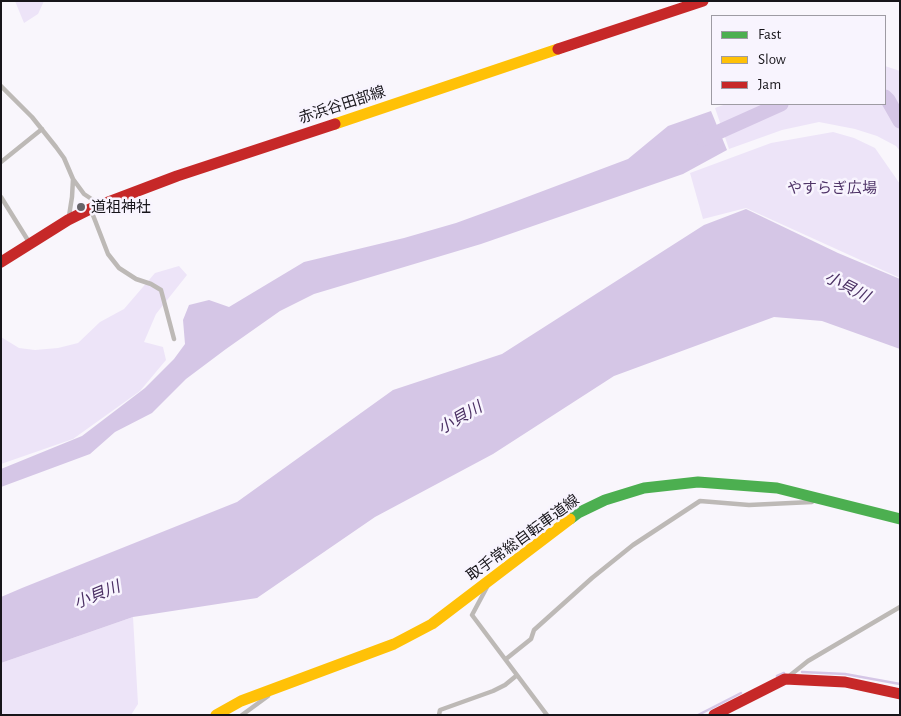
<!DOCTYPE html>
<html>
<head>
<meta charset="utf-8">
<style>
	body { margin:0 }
	#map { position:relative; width:901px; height:716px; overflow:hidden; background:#f9f6fc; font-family:"Alegreya Sans",sans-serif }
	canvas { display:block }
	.frame { position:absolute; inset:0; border:2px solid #17151a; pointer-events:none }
	.legend { position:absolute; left:711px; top:15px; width:175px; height:90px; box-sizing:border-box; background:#f8f4fe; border:1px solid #9e9ba3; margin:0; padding:6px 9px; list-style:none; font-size:15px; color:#17151a }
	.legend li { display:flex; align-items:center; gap:10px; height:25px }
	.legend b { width:25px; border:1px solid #9e9ba3 }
</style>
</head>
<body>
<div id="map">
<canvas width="901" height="716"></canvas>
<div class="frame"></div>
<ul class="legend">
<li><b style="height:6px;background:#4caf50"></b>Fast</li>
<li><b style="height:6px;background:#ffc107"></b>Slow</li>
<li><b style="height:6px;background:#c62828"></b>Jam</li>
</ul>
</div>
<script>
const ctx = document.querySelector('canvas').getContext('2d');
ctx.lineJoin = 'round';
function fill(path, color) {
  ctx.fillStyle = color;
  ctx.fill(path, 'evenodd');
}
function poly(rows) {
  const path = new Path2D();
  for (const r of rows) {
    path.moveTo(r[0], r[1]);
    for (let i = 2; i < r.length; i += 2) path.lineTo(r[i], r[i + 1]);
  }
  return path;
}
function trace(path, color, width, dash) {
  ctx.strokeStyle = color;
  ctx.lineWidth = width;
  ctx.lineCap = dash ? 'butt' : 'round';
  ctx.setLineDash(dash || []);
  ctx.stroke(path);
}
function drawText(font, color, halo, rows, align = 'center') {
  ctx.font = font + ' "Alegreya Sans","Noto Sans JP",sans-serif';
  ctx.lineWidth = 5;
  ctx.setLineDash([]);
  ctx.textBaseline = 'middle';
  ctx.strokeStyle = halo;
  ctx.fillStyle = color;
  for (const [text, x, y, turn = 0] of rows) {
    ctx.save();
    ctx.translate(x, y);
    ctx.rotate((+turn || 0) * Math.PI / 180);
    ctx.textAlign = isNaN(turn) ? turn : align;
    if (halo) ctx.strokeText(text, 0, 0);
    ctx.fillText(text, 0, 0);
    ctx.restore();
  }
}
fill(poly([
	[15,1,44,1,38,14,24,23],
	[885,66,900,71,900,151,896,146,877,136,855,129,819,122,782,130,729,149,715,108,726,104,885,104],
	[833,132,854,138,875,148,900,184,900,278,746,208,703,219,690,173,771,143],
	[179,266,187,275,156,314,144,342,163,347,166,360,140,391,73,439,1,464,1,337,19,348,35,350,58,348,78,343,100,322,124,309,155,273],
	[133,617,138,704,131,715,1,715,1,663]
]), '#ede4f8');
fill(poly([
	[711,111,727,150,683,174,481,244,314,294,280,311,226,349,186,379,152,413,115,432,90,454,1,487,1,469,82,436,145,388,174,359,185,344,183,320,189,305,209,300,229,307,304,262,404,238,456,223,511,203,628,159,668,126],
	[746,209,838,253,900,279,900,349,822,321,774,317,614,376,493,454,375,517,257,598,133,617,1,663,1,597,22,588,237,502,393,390,502,354,704,225]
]), '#d5c6e6');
trace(poly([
	[802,672,845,674,900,684],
	[777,676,784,673],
	[698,715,741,693]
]), '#d5c6e6', 2.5);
trace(poly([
	[885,97,888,100,900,121],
	[703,139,781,104]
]), '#d5c6e6', 15);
trace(poly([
	[1,86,32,117,56,147,64,158,73,179],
	[1,162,42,129],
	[1,197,29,242],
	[91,210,108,254,119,268,136,279,151,284,161,290,174,339],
	[69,216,72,197,73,179,84,194,99,204],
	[487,587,472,615,547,715],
	[506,659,531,639,534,630,592,578,633,545,700,501,749,505,812,502],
	[788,677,808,661,900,607],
	[242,715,268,696],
	[439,715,440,710,493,691,505,685,516,676]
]), '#bdb9b6', 4.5);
trace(poly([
	[570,519,578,513,605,500,644,488,698,482,777,488,900,519]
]), '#4caf50', 11);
trace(poly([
	[335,124,558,49],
	[216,715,241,701,394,644,432,624,570,519]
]), '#ffc107', 11);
trace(poly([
	[558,49,703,1],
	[1,262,68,220,90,209,177,176,335,124],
	[714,715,785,679,845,682,900,694]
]), '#c62828', 11);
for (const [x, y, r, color] of [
	[81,207,5,"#666469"]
]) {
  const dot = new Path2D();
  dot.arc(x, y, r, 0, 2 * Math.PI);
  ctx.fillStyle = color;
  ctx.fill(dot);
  trace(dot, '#f8f4fe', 2);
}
drawText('15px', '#17151a', '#f8f4fe', [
	["赤浜谷田部線",342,105,-18],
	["取手常総自転車道線",523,538,-36]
]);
drawText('15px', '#4f3468', '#f8f4fe', [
	["やすらぎ広場",832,188]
]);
drawText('15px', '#17151a', '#f8f4fe', [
	["道祖神社",91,207]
], 'left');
drawText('italic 16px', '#4b3064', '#f8f4fe', [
	["小貝川",847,287,27],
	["小貝川",460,418,-30],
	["小貝川",97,595,-22]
]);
</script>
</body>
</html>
